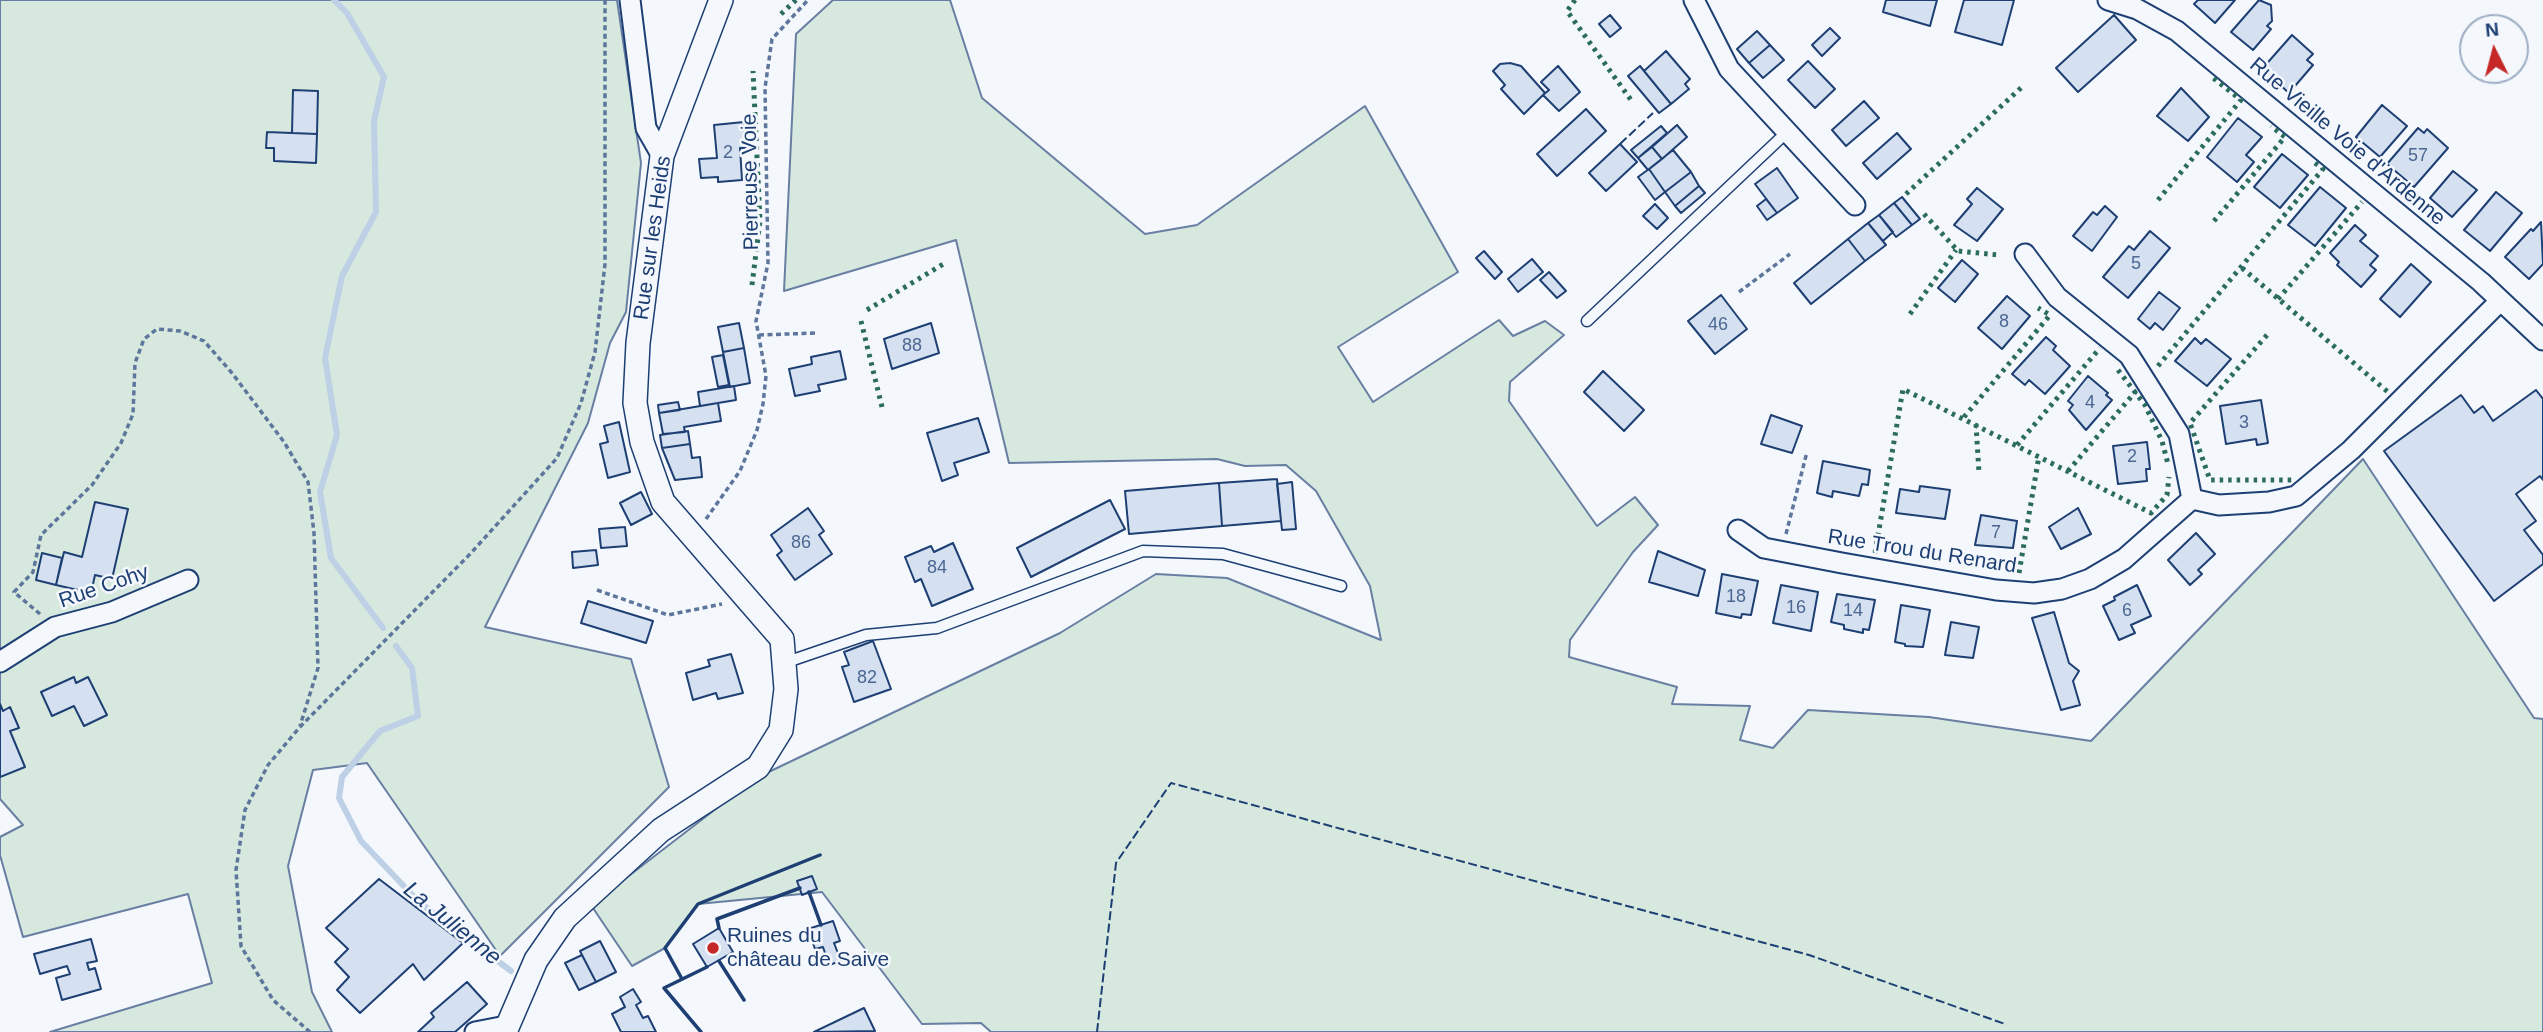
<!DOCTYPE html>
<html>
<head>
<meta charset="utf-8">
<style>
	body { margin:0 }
	#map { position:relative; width:2543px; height:1032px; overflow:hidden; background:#f4f7fb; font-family:Helvetica,sans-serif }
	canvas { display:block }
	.north { position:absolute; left:2459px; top:14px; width:70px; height:70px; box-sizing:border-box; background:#f4f7fb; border:2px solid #9eadc5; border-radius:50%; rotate:354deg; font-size:19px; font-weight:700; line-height:28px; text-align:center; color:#1d3f73 }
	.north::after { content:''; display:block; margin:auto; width:24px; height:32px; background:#c62828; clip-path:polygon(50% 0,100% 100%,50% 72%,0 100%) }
</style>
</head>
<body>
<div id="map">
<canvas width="2543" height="1032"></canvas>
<div class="north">N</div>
</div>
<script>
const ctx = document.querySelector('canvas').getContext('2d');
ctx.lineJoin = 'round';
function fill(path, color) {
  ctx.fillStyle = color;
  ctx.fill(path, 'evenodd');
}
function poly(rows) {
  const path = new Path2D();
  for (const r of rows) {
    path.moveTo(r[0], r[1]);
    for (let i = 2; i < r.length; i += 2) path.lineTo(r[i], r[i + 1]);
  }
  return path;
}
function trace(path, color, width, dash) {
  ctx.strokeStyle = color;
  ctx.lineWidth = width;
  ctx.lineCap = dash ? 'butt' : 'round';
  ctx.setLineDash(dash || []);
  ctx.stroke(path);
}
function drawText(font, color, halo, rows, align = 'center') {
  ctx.font = font + ' Helvetica,sans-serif';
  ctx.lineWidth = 5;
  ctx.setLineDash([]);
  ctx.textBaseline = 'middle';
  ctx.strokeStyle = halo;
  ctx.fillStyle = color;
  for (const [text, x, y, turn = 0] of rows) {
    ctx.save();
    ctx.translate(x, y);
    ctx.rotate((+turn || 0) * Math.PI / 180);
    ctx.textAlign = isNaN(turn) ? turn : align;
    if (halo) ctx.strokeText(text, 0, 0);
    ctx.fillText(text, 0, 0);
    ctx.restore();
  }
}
const green = poly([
	[0,0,617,0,641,163,626,312,610,343,588,423,485,627,631,659,669,787,500,956,367,763,313,770,288,866,312,992,332,1032,50,1032,212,983,188,894,23,937,0,855,0,837,23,825,0,799,0,0],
	[833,0,950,0,982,98,1145,234,1197,225,1365,106,1458,272,1338,347,1373,402,1499,320,1513,336,1545,321,1564,335,1510,382,1509,401,1597,526,1635,497,1658,525,1633,552,1570,640,1569,657,1677,687,1672,704,1750,706,1740,740,1773,748,1808,710,1929,717,2091,741,2363,459,2534,718,2543,719,2543,1032,991,1032,981,1023,922,1024,822,892,698,904,665,948,632,966,591,905,756,778,1060,633,1156,574,1227,578,1381,640,1370,586,1316,491,1286,465,1245,466,1217,459,1009,463,956,240,784,291,796,34,833,0]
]);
fill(green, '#d7e8df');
trace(green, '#687fa3', 2);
trace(poly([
	[334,0,347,13,384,77,374,121,376,212,342,276,325,358,337,435,320,492,331,558,383,628],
	[396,646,412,668,418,716,380,731,342,777,339,798,361,841,419,902,511,971]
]), '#bed0e5', 6);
const building = poly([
	[1886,0,1937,0,1930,26,1883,12,1886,0],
	[1964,0,2014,0,2002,45,1955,32,1964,0],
	[2198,0,2235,0,2215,23,2194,4,2198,0],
	[2259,0,2271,5,2272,21,2267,26,2271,29,2253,50,2231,32,2259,0],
	[1610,15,1621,28,1610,37,1599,24,1610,15],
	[2114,15,2136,40,2078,92,2056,68,2114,15],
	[1830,28,1840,38,1822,56,1812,45,1830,28],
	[1757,31,1770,45,1749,63,1737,49,1757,31],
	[2292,35,2313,54,2307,60,2313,65,2289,93,2262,69,2292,35],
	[1770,45,1784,60,1763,78,1749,63,1770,45],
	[1666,51,1690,79,1685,84,1689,89,1671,104,1644,71,1666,51],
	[1808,61,1835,89,1815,108,1788,80,1808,61],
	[1510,63,1521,66,1545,93,1524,114,1501,89,1505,85,1493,71,1500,64,1510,63],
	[1558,66,1580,92,1559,111,1543,95,1549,90,1541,82,1558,66],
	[1640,66,1671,104,1659,113,1628,76,1640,66],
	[2181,88,2209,117,2188,141,2157,116,2181,88],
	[293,90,318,91,317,134,292,133,293,90],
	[1864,101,1879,118,1846,146,1832,130,1864,101],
	[2382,105,2407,126,2380,157,2356,137,2382,105],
	[1586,109,1606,131,1557,176,1537,154,1586,109],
	[2238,118,2262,137,2246,155,2254,162,2237,182,2207,157,2238,118],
	[744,122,746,148,740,148,742,180,718,182,718,177,701,178,699,159,717,158,714,125,744,122],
	[1677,125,1687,137,1662,159,1652,147,1677,125],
	[1661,126,1667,133,1638,158,1631,150,1661,126],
	[2418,128,2424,133,2427,129,2448,148,2414,187,2387,164,2418,128],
	[267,132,317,134,316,163,274,161,274,148,266,148,267,132],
	[1897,133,1911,149,1877,179,1863,163,1897,133],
	[1620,144,1637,162,1606,191,1589,173,1620,144],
	[1652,147,1662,159,1648,170,1638,158,1652,147],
	[1673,150,1691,172,1665,192,1649,169,1673,150],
	[2282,154,2308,175,2280,208,2254,187,2282,154],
	[1777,168,1798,198,1777,213,1755,184,1777,168],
	[1649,169,1665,192,1655,200,1638,177,1649,169],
	[2453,171,2477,190,2452,217,2430,198,2453,171],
	[1691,172,1699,186,1675,206,1665,192,1691,172],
	[1699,186,1705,193,1681,213,1675,206,1699,186],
	[2320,187,2346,208,2315,246,2288,225,2320,187],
	[1977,188,2003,209,1977,241,1954,225,1972,204,1967,199,1977,188],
	[2496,192,2522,213,2490,251,2464,230,2496,192],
	[1902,197,1920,219,1912,225,1894,203,1902,197],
	[1766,199,1777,213,1767,220,1757,206,1766,199],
	[1894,203,1912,225,1896,237,1879,215,1894,203],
	[1655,204,1668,218,1657,229,1643,216,1655,204],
	[2105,206,2117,217,2092,251,2073,236,2093,212,2097,215,2105,206],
	[1879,215,1893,232,1883,241,1868,223,1879,215],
	[2541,222,2543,264,2529,279,2505,257,2531,229,2533,231,2541,222],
	[1868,223,1886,245,1865,261,1848,239,1868,223],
	[2355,225,2366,235,2360,241,2378,256,2370,265,2376,270,2361,287,2337,265,2339,262,2330,253,2355,225],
	[2150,231,2170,248,2128,298,2103,277,2129,246,2134,250,2150,231],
	[1848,239,1865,261,1811,304,1794,283,1848,239],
	[1484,251,1502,272,1495,279,1476,258,1484,251],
	[1532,259,1543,272,1518,292,1508,279,1532,259],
	[1962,260,1978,274,1955,302,1938,288,1962,260],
	[2411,264,2431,282,2400,317,2380,299,2411,264],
	[1549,272,1566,291,1557,298,1540,280,1549,272],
	[2159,292,2180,308,2163,330,2155,323,2150,329,2138,319,2159,292],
	[1721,295,1747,329,1715,354,1688,321,1721,295],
	[2007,296,2030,316,2002,349,1978,328,2007,296],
	[739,323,744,348,723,352,718,327,739,323],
	[931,323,939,353,892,369,884,339,931,323],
	[2046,337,2056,346,2053,350,2070,366,2045,394,2029,380,2025,385,2012,374,2046,337],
	[2195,338,2201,344,2206,339,2231,359,2207,386,2175,361,2195,338],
	[744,348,750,383,730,387,723,352,744,348],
	[840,351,846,379,818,385,820,391,795,396,789,369,812,364,811,357,840,351],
	[723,355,729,385,718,387,712,357,723,355],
	[1603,371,1644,410,1624,431,1584,392,1603,371],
	[2088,376,2108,393,2106,395,2112,400,2086,430,2069,410,2073,405,2068,401,2088,376],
	[734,386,736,400,700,406,698,392,734,386],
	[2536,390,2543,399,2543,480,2540,476,2516,494,2536,521,2524,530,2543,555,2543,564,2494,601,2384,451,2461,395,2474,413,2483,406,2493,421,2536,390],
	[2261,400,2268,443,2257,445,2256,439,2226,444,2220,406,2261,400],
	[678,402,680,410,659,413,658,405,678,402],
	[718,403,721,421,684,427,685,432,663,434,659,413,718,403],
	[1771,415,1802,426,1792,453,1761,444,1771,415],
	[978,418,989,452,954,463,958,475,942,481,927,433,978,418],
	[619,422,630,472,608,478,600,444,608,442,604,426,619,422],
	[688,431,690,444,662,448,660,435,688,431],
	[2147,442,2150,469,2146,469,2147,481,2118,484,2113,446,2147,442],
	[690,444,692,458,700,457,702,477,675,480,662,448,690,444],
	[1823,461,1870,470,1868,485,1862,484,1859,496,1833,491,1832,497,1817,493,1823,461],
	[1277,479,1281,521,1222,526,1219,483,1277,479],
	[1292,482,1296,529,1282,530,1277,484,1292,482],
	[1219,483,1222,526,1129,534,1125,491,1219,483],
	[1920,486,1950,490,1945,519,1896,513,1900,489,1919,492,1920,486],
	[641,492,652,514,631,525,620,503,641,492],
	[1110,500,1125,529,1031,577,1017,548,1110,500],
	[95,502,128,509,112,579,95,575,91,593,56,585,64,552,82,557,95,502],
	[808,508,824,531,819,535,832,554,795,580,777,555,782,551,771,535,808,508],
	[2078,508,2091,534,2061,549,2049,527,2078,508],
	[1981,515,2017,521,2013,548,1975,545,1981,515],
	[625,527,627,546,601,548,599,529,625,527],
	[2196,533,2215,554,2198,570,2202,574,2190,585,2168,560,2196,533],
	[953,543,973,589,932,606,921,579,915,582,905,557,931,546,934,552,953,543],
	[596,550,598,565,573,568,572,552,596,550],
	[1658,551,1705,570,1698,596,1649,582,1658,551],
	[42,553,62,558,56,585,36,580,42,553],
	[1722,574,1758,581,1751,615,1742,614,1741,618,1716,613,1722,574],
	[1781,585,1818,592,1811,631,1773,623,1781,585],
	[2137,585,2151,616,2131,625,2135,633,2119,640,2103,606,2115,600,2114,597,2137,585],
	[1837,594,1875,600,1869,630,1863,629,1863,633,1844,629,1844,625,1831,622,1837,594],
	[588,601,653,621,646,643,581,623,588,601],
	[1901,605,1930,610,1923,647,1905,646,1905,644,1895,642,1901,605],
	[2054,612,2069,663,2079,671,2073,681,2080,705,2061,710,2032,618,2054,612],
	[1951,622,1979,627,1973,658,1945,655,1951,622],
	[873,641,891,689,854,702,842,667,849,665,844,652,873,641],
	[731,654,743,693,718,699,716,693,693,700,686,673,710,666,708,660,731,654],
	[74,677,76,683,88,677,107,715,84,726,74,706,52,716,41,692,74,677],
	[0,704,3,711,10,707,19,728,10,731,25,767,0,777,0,704],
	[812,876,817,889,802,895,797,881,812,876],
	[379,879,463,943,424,980,413,964,360,1013,337,990,349,977,335,962,348,949,326,928,379,879],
	[833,921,840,941,834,943,841,961,829,965,823,947,815,949,808,929,833,921],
	[719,928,733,952,707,967,693,944,719,928],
	[91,939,97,961,87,963,89,970,95,968,101,989,62,1000,56,978,70,974,67,966,40,974,34,954,91,939],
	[600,941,616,972,596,982,580,951,600,941],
	[582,955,596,982,579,990,565,963,582,955],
	[467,982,487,1004,455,1032,418,1032,434,1017,431,1013,467,982],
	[633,989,641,1002,636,1005,643,1018,648,1016,656,1032,621,1032,612,1014,625,1007,620,997,633,989],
	[864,1008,875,1031,814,1032,864,1008]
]);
fill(building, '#d5e0f0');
trace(building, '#1d3f73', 2);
const service = poly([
	[1587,321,1787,132],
	[784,663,866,635,937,628,1143,551,1223,554,1341,586]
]);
const minor = poly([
	[630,0,646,128,662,156],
	[1694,0,1729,69,1855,205],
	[2108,0,2137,9,2177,31,2481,282,2543,340],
	[2025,254,2057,297,2129,355,2179,434,2192,499],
	[1738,530,1764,548,1842,563,1996,590,2034,593,2062,589,2090,579,2124,559,2192,499,2219,505,2269,502,2296,496,2351,450,2500,301],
	[0,662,55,627,112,612,188,580],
	[475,1032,506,1026]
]);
const tertiary = poly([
	[505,1032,536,960,565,918,661,830,758,767,781,730,786,689,782,639,663,502,642,442,635,403,638,343,662,156,721,0]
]);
trace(service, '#1d3f73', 13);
trace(minor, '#1d3f73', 23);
trace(tertiary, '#1d3f73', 26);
trace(poly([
	[1739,292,1790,254],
	[759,335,817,333],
	[706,519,740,471,757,430,763,404,766,376,756,321,768,263,765,88,772,39,808,0],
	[1786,534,1807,452],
	[597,590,668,615,722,604],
	[40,614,14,592,33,572,41,535,92,485,121,443,133,414,135,363,144,339,157,329,180,331,204,341,232,373,284,442,308,482,314,533,318,668,300,726],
	[310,1032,273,1000,241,946,236,870,245,810,268,765,299,728,471,553,557,458,581,403,595,352,605,264,605,0]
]), '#5e769c', 3.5, [5, 3.5]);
trace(service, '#f4f7fb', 10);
trace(minor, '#f4f7fb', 19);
trace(tertiary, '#f4f7fb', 23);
trace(poly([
	[1575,0,1567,11,1631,100],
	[781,14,796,0],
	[1906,194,2023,86],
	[2158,200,2241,100,2212,77],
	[1924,214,1958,251,1999,255],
	[2214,221,2285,137,2271,126],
	[2242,268,2388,392],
	[752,285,760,221,753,71],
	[2278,299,2362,202],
	[867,310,945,263],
	[1910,314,1956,250],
	[861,321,882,407],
	[2267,335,2190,423,2210,480,2294,480],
	[2158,366,2323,169,2311,160],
	[2118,370,2145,405,2162,441,2168,464],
	[1964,417,2050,315,2038,308],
	[1976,424,1979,473],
	[2017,445,2100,348],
	[2068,471,2136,391],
	[1875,553,1903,389,2151,513,2167,495,2169,477],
	[2019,573,2039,456]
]), '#2c6c60', 5, [3.5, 5]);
trace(poly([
	[1620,144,1653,113],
	[1097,1032,1116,863,1171,783,1809,955,2005,1024]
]), '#1d3f73', 2, [9, 3.5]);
trace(poly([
	[809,892,821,925],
	[719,928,717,919,800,888],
	[719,961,744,1000],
	[682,979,665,948,698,904,820,855],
	[701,1032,664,988,707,967]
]), '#1d3f73', 3.5);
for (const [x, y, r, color] of [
	[713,948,7,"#c62828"]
]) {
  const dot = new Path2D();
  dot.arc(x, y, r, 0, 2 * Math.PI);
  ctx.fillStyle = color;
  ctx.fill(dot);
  trace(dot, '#f4f7fb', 2.5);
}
drawText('18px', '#4b6792', null, [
	["2",728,153],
	["57",2418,156],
	["5",2136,264],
	["8",2004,322],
	["46",1718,325],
	["88",912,346],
	["4",2090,403],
	["3",2244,423],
	["2",2132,457],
	["7",1996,533],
	["86",801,543],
	["84",937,568],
	["18",1736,597],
	["16",1796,608],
	["14",1853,611],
	["6",2127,611],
	["82",867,678]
]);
drawText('21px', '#1d3f73', '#f4f7fb', [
	["Rue Vieille Voie d'Ardenne",2347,142,40],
	["Pierreuse Voie",751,182,-91],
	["Rue sur les Heids",653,238,-82],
	["Rue Trou du Renard",1922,552,9],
	["Rue Cohy",104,587,-19]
]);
drawText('21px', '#1d3f73', '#f4f7fb', [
	["Ruines du",727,936],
	["château de Saive",727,960]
], 'left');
drawText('italic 23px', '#1d3f73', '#f4f7fb', [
	["La Julienne",452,924,39]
]);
</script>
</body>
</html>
